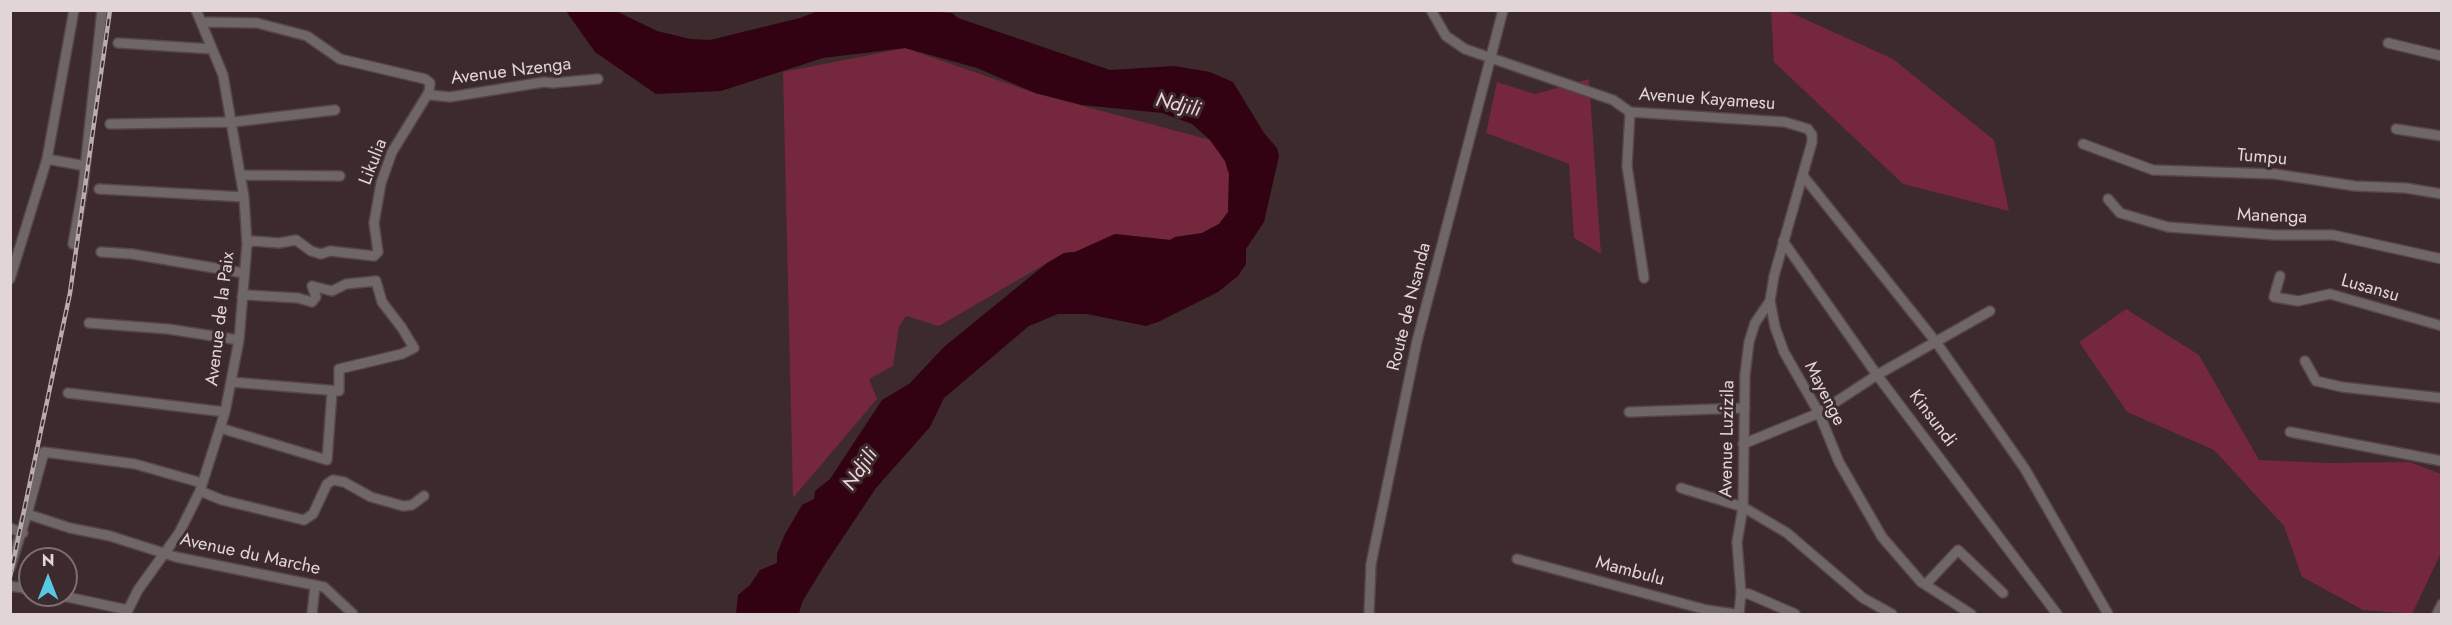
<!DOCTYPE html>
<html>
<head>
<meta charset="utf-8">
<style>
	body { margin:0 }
	#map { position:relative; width:2452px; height:625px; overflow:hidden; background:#3c2a2d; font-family:Jost,sans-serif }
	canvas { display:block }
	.frame { position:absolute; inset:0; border:12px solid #e2d5d7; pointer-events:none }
	.north { position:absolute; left:18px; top:547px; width:60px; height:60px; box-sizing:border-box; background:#3c2a2d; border:2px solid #7e6e71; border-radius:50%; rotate:0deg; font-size:16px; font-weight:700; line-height:24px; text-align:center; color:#e2d5d7 }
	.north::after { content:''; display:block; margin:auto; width:21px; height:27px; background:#58c9e3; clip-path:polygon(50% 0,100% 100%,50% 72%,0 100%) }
</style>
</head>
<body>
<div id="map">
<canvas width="2452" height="625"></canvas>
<div class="frame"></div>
<div class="north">N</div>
</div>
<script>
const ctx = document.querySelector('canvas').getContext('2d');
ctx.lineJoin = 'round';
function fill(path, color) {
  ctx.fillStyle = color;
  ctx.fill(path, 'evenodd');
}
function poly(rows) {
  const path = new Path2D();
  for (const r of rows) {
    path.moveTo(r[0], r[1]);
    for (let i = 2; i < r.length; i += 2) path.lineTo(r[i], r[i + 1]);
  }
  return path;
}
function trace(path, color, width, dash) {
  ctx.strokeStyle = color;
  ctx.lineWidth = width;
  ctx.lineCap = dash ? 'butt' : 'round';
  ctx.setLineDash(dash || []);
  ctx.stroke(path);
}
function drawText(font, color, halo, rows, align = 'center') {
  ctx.font = font + ' Jost,sans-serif';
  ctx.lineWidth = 6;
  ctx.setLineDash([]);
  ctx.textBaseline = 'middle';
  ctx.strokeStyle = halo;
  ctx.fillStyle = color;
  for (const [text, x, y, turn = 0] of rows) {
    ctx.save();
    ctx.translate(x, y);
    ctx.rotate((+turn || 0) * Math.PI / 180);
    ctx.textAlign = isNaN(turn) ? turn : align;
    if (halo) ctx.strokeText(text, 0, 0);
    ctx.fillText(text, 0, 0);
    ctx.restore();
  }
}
fill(poly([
	[1771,11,1787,11,1893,59,1994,140,2009,211,1903,184,1774,62],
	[905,48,1035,93,1210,140,1225,161,1229,174,1228,212,1219,224,1202,233,1175,237,1171,240,1115,234,1075,252,1064,253,939,326,906,316,899,327,893,366,869,379,877,399,793,498,783,72],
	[1589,79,1601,254,1574,238,1569,164,1486,133,1497,82,1535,94],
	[2126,309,2199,355,2259,460,2329,463,2410,462,2441,474,2441,553,2412,614,2363,610,2302,577,2284,526,2214,450,2127,412,2079,342]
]), '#74273d');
fill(poly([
	[913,10,952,13,958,18,1110,70,1174,66,1210,72,1233,82,1264,133,1277,148,1279,156,1264,222,1246,249,1246,264,1238,276,1218,292,1158,322,1146,326,1087,314,1058,314,1029,326,944,398,930,427,876,488,824,566,802,602,799,614,736,614,738,595,750,585,760,570,777,563,777,554,784,536,802,505,814,499,815,491,830,479,882,400,909,384,945,346,1047,263,1064,253,1075,252,1115,234,1170,240,1175,237,1202,233,1219,224,1228,212,1229,174,1225,161,1210,140,1192,124,1162,113,1082,105,1035,93,977,68,905,48,823,58,721,91,656,94,595,52,566,11,616,11,657,31,690,39,710,40,800,18,818,11]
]), '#320212');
const minor = poly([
	[1431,10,1446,36,1465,49,1613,100,1630,112,1785,122,1808,129,1812,135,1812,142,1774,276,1770,301,1775,327,1784,352,1819,413,1839,462,1882,537,1921,582,1971,614],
	[201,22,257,23,307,36,340,59,425,79,430,83,429,92,431,95,450,97,544,82,553,83,598,79],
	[118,43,212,49],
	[2388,43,2442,56],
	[1630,112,1627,166,1644,278],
	[110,124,233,122,335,110],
	[2396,129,2442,136],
	[2083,144,2153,170,2275,174,2355,186,2406,188,2442,194],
	[47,159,85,166],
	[241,175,340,176],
	[1804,177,1936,342,2025,469,2108,614],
	[99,189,244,197],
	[2108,199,2120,213,2168,227,2276,235,2333,235,2442,259],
	[1783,241,1877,375,2057,614],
	[73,244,83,187,102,10],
	[247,244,253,241,279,243,296,240,311,251,321,254,330,251,374,256,378,252,374,223,381,183,392,152,429,92],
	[101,252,132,254,244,273],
	[2280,276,2274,297,2298,301,2330,294,2442,326],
	[10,279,47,159,74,10],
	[1770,301,1755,323,1749,342,1745,375,1743,507,1787,533,1863,598,1892,614],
	[89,323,168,329,239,340],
	[2305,361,2316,381,2342,387,2442,398],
	[231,382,339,391,339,369,402,354,414,348,402,328,382,302,376,281,346,284,332,291,312,286,316,297,312,302,298,298,247,295,242,297],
	[68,393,225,412],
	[1629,412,1745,408],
	[220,428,327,460,332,392],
	[2290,432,2442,461],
	[1743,444,1819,413,1877,375,1990,311],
	[1681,488,1743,507,1737,542,1741,593,1749,594,1795,614],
	[200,491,222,500,304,520,313,514,327,484,333,480,344,482,371,497,403,506,412,505,424,496],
	[27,514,44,452,135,464,202,483],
	[10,528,23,533],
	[1517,559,1707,610,1735,614],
	[10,568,27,514,70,528,110,536,176,557,324,587,353,614],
	[1926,584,1958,550,2003,593],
	[10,586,30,589],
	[58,595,128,610],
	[126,614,138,590,179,533,200,491,225,412,239,340,247,244,244,197,223,75,196,10],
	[312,614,315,586],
	[1369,614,1371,564,1417,341,1503,10],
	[1739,614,1741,593],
	[2437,614,2442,604]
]);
trace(minor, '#574548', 12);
trace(minor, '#6f6667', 9);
const rail = poly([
	[10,577,70,293,110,10]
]);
trace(rail, '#baabae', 4.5);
trace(rail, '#3c2a2d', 2, [7]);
drawText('18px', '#e2d5d7', '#3c2a2d', [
	["Avenue Nzenga",511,72,-7],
	["Avenue Kayamesu",1707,100,4],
	["Tumpu",2262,158,5],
	["Likulia",374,162,-69],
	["Manenga",2272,217,2],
	["Lusansu",2370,289,16],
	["Route de Nsanda",1410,307,-76],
	["Avenue de la Paix",221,319,-83],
	["Mayenge",1824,394,63],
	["Kinsundi",1932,419,53],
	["Avenue Luzizila",1728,439,-89],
	["Avenue du Marche",250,555,12],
	["Mambulu",1630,572,15]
]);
drawText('italic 20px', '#f1d5da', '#3c2a2d', [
	["Ndjili",1178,106,14],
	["Ndjili",861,470,-56]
]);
</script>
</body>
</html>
